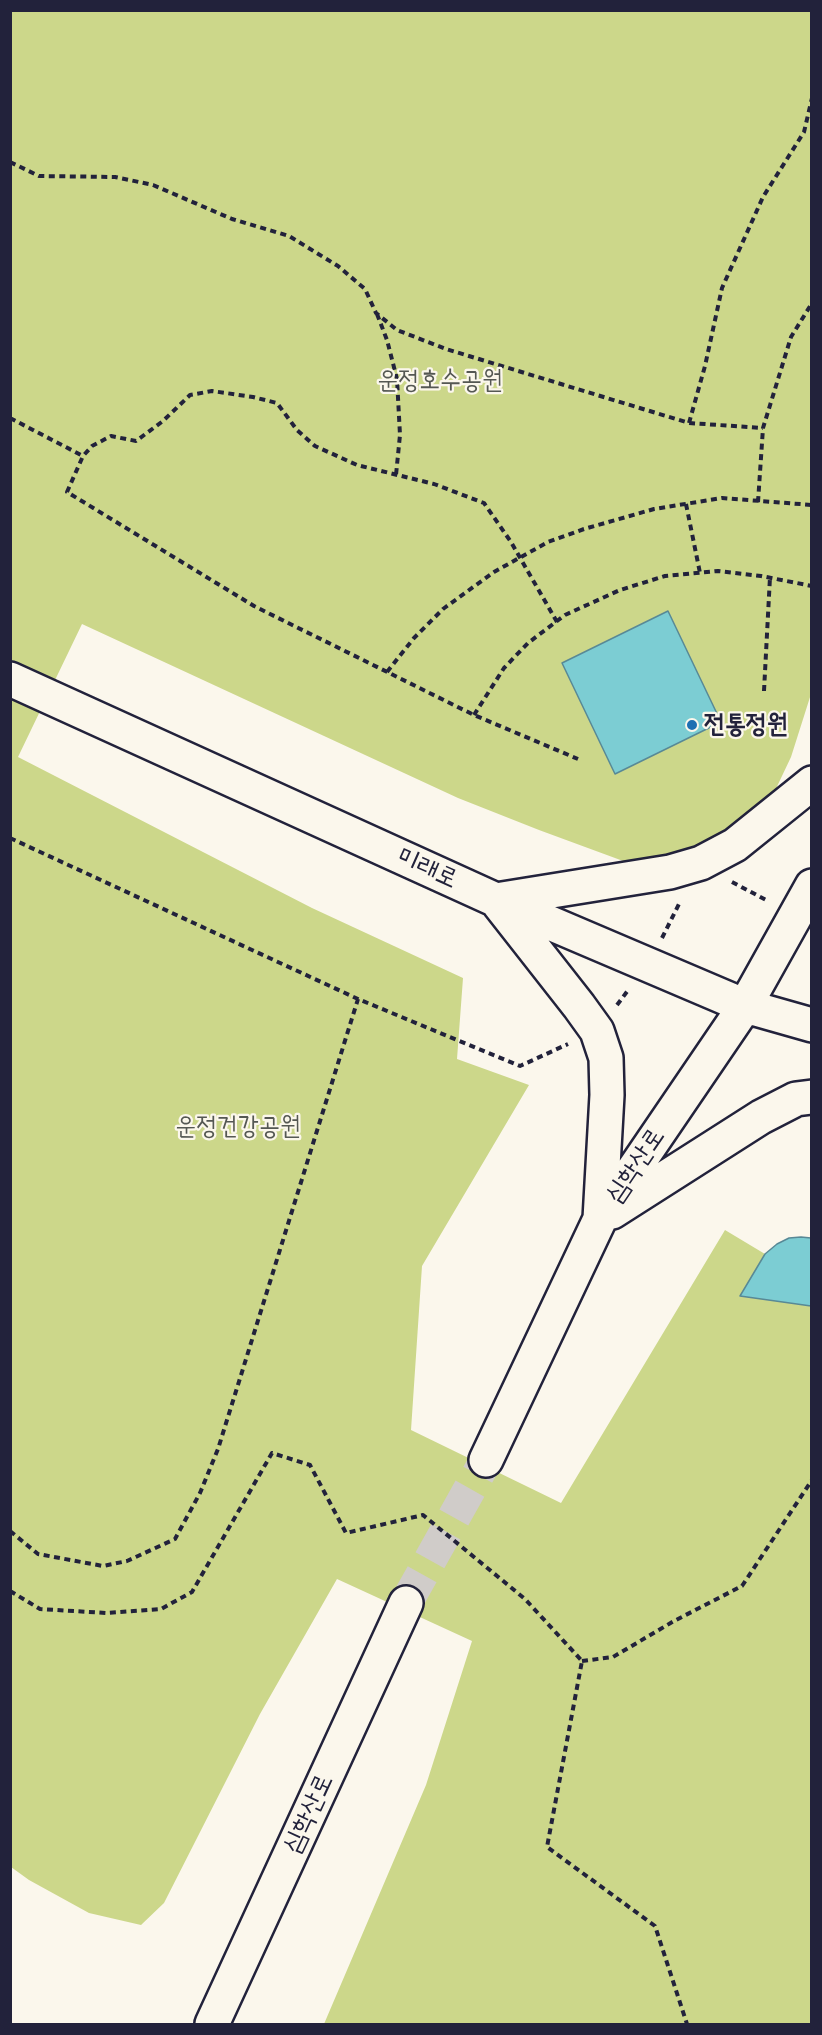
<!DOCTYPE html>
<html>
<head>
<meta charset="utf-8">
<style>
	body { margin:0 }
	#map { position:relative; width:822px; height:2035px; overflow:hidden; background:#fbf7ec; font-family:Itim,sans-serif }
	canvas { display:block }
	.frame { position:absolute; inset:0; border:12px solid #22223b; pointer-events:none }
</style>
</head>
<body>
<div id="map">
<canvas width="822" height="2035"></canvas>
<div class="frame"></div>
</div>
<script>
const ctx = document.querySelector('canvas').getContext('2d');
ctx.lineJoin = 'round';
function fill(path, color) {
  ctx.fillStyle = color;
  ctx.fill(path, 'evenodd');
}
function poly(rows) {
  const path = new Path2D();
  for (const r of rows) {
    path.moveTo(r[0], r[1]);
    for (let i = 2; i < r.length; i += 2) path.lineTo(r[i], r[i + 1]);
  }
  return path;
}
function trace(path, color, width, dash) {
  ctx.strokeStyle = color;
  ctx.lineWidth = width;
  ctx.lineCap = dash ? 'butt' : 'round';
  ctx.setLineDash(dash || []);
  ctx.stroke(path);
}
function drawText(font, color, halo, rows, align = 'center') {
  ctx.font = font + ' Itim,"Poor Story",sans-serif';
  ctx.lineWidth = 4.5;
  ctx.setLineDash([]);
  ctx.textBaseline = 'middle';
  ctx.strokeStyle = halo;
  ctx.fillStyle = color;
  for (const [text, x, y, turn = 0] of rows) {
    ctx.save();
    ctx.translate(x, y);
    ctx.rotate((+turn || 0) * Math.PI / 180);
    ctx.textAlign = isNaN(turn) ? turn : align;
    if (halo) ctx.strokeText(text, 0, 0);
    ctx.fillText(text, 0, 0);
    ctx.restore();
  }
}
fill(poly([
	[10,11,811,11,811,694,791,757,763,816,746,836,634,865,539,830,458,798,82,624,18,757,312,908,463,978,457,1059,529,1085,422,1266,411,1430,561,1503,725,1230,765,1254,741,1296,811,1306,811,2024,324,2024,426,1785,472,1641,337,1579,260,1714,164,1903,141,1925,89,1913,29,1880,11,1867]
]), '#ccd78a');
const water = poly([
	[668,611,721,722,615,774,562,663,668,611],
	[801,1237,811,1238,811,1306,740,1296,765,1254,777,1244,789,1238,801,1237]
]);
fill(water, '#7ccdd3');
trace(water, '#588996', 1.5);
trace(poly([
	[406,1603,486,1460]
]), '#d0ccc9', 33, [33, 16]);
const secondary = poly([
	[10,679,496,900,745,1006,812,1025],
	[496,900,670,872,701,863,735,845,812,783],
	[499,904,579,1006,597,1031,606,1058,607,1095,600,1219],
	[612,1212,761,1117,796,1099,812,1097],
	[486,1460,600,1219,745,1006,812,886],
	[212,2024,406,1603]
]);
trace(secondary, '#22223b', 38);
trace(poly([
	[10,162,39,176,115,177,153,185,232,219,289,236,338,266,365,289,376,313,397,330,446,349,689,423,763,428],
	[377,314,387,340,397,379,400,435,396,475],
	[10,418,83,456],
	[689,423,705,366,722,288,763,197,804,132,812,98],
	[758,502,763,428,791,337,812,303],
	[686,504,700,573],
	[557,622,511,542,484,503,434,484,357,465,315,446,297,430,277,403,253,397,212,391,190,395,163,421,136,441,111,436,92,446,83,456,67,492,254,606,474,715,578,759],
	[387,672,414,638,443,609,494,572,548,542,584,529,654,509,722,498,812,505],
	[764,691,770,577],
	[474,715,504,668,528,643,565,615,620,590,665,576,718,571,761,576,812,586],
	[10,838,358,999,520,1066,568,1044],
	[732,882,768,901],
	[662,938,680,902],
	[617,1005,629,989],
	[10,1531,38,1554,103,1566,127,1561,175,1539,200,1493,218,1449,358,999],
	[10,1591,40,1609,106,1613,161,1609,192,1592,272,1453,310,1465,346,1533,423,1515,525,1599,582,1661,547,1847,655,1926,687,2024],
	[582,1661,613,1657,674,1621,742,1586,812,1480]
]), '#22223b', 4, [6, 4.5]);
trace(secondary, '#fbf7ec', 33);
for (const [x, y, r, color] of [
	[692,725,6,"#1f6fb2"]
]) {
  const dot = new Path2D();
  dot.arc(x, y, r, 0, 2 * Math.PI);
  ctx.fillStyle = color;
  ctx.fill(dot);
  trace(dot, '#fbf7ec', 2);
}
drawText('26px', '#555853', '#fbf7ec', [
	["운정호수공원",440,381],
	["운정건강공원",238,1127]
]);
drawText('bold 26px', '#22223b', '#fbf7ec', [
	["전통정원",704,725]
], 'left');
drawText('26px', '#22223b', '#fbf7ec', [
	["미래로",427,869,24],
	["심학산로",636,1166,-56],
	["심학산로",309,1814,-65]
]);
</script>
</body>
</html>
